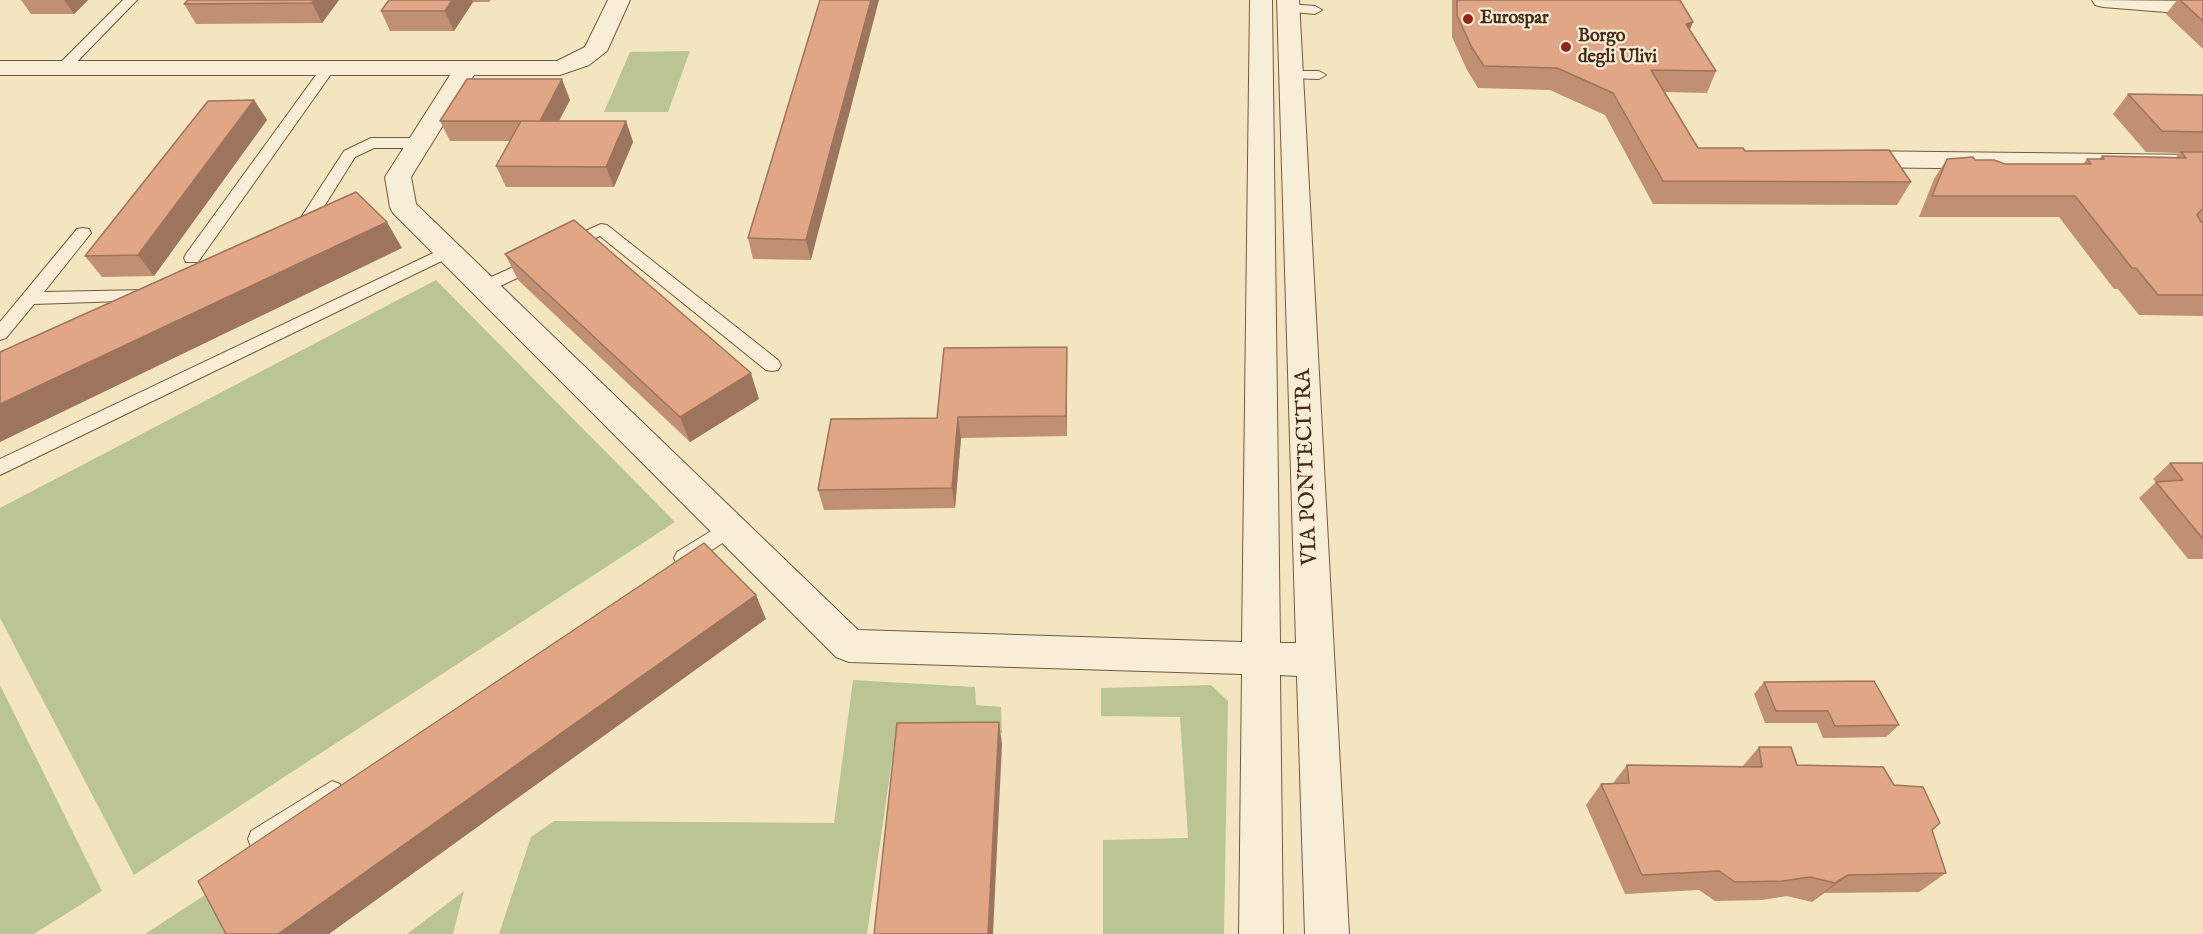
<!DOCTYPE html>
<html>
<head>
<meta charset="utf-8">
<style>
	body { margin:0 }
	canvas { display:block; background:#f4e5c1 }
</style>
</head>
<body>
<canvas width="2203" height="934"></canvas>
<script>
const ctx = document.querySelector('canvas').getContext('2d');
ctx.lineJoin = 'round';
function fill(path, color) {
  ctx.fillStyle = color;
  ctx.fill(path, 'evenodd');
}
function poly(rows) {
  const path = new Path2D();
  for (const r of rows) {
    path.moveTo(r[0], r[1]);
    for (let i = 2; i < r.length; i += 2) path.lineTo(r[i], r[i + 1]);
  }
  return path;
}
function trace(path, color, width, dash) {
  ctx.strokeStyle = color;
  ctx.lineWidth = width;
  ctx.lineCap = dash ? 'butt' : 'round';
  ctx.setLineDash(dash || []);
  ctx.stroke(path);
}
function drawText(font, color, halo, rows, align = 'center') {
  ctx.font = font + ' "IM FELL English",serif';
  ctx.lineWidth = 4.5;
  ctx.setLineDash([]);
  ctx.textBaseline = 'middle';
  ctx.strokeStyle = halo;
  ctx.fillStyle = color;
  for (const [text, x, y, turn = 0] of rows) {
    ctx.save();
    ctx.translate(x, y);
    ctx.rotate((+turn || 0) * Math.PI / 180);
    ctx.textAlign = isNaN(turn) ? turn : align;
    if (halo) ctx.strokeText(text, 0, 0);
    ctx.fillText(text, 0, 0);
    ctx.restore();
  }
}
fill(poly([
	[690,51,668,112,604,112,630,52],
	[436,280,675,522,134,875,0,618,0,508],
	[853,680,975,687,976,705,1001,707,1002,733,896,732,867,934,499,934,531,837,554,821,834,823],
	[0,685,102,891,34,934,0,934],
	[1211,685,1228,701,1224,934,1103,934,1103,840,1188,838,1180,717,1101,716,1101,688],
	[464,891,453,934,407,934],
	[205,895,232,934,145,934]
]), '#bbc593');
const service = poly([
	[123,0,137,0,68,71,58,71,56,68,58,65,123,0],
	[1288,4,1315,6,1322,10,1315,14,1283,11,1281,8,1288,4],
	[329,63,336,67,198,262,186,262,184,258,186,254,324,64,329,63],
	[1292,71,1319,71,1326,75,1319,79,1287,78,1285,75,1287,72,1292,71],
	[371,138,419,138,427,143,419,148,374,148,355,157,305,237,293,237,291,233,344,151,371,138],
	[601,224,607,225,778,360,781,365,778,370,772,371,766,370,600,236,567,251,561,250,559,246,561,242,601,224],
	[83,228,89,229,91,233,44,292,147,290,153,292,156,296,153,300,34,304,6,338,0,340,0,322,77,229,83,228],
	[448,246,454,247,456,251,454,255,0,475,0,459,448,246],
	[538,256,544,257,546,261,544,265,490,291,484,293,478,291,475,287,478,283,538,256],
	[729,520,736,522,739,528,736,534,691,564,684,566,677,564,674,558,677,552,729,520],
	[332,781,340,784,344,792,340,800,269,847,260,851,251,847,248,839,251,831,332,781]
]);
const minor = poly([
	[608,0,630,0,607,51,589,65,560,75,474,75,411,177,416,204,858,630,1242,642,1250,0,1272,0,1280,643,1296,643,1277,0,1299,0,1349,934,1305,934,1297,676,1280,675,1283,934,1239,934,1242,674,849,662,836,657,393,213,390,207,385,177,450,75,0,75,0,61,557,61,585,47,608,0],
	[2092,0,2203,1,2203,15,2103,7,2095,5,2092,0],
	[1850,151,2203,155,2203,171,1850,167,1841,165,1837,159,1841,153,1850,151]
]);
trace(service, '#725a40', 2);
trace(minor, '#725a40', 2);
fill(service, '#f8eed7');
fill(minor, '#f8eed7');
fill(poly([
	[21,0,88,0,74,14,31,14],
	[339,0,322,23,196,24,184,4],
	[389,0,491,0,489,2,473,2,454,31,390,31,381,11],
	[820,0,811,260,753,259,748,238],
	[1452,0,1680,0,1690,30,1716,71,1707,93,1665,92,1698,148,1745,151,1911,182,1897,205,1653,204,1605,115,1550,90,1478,88,1467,70,1452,37],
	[2177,0,2203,0,2203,49,2166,14],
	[2128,94,2203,95,2203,316,2139,315,2118,289,2114,289,2059,217,1919,217,1934,179,1947,159,1975,160,2005,164,2083,164,2087,159,2099,159,2102,156,2176,157,2180,153,2146,152,2113,114],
	[254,100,267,120,154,276,102,277,85,256],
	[570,100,559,121,626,121,633,142,614,187,506,187,496,166,510,141,450,141,440,121],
	[505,254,759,399,690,442,518,280],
	[1067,367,1067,436,961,438,955,508,824,510,818,490,937,418],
	[2170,463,2203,463,2203,559,2188,559,2139,498,2156,482,2153,479],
	[1764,682,1899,725,1886,737,1823,738,1817,723,1765,723,1754,694],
	[1759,747,1797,765,1894,785,1932,830,1946,873,1919,892,1824,893,1812,902,1787,896,1762,900,1715,901,1699,890,1625,894,1586,805,1601,784,1613,783,1627,765,1742,767]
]), '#c18f72');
fill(poly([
	[64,0,88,0,74,14],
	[314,0,339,0,322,23,312,3],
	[452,0,472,0,473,2,454,31,445,11],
	[871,0,879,0,811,260,806,240],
	[1693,22,1684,44,1686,24],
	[562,79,570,100,548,141,540,121],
	[254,100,267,120,154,276,138,255],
	[626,121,633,142,614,187,606,167],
	[387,222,402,248,0,442,0,404],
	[1067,347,1067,436,1066,416],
	[751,373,759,399,690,442,680,417],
	[958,417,961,438,955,508,952,488],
	[756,595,766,619,329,934,278,934],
	[999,722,1002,744,993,934,988,934],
	[1848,875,1812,902,1835,883]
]), '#9d745d');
const building = poly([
	[188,0,314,0,312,3,184,4,188,0],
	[389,0,452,0,445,11,381,11,389,0],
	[820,0,871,0,806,240,748,238,820,0],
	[1457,0,1680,0,1693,22,1686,24,1716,71,1651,70,1698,148,1743,148,1745,151,1889,150,1911,182,1663,181,1613,93,1557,68,1484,66,1472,48,1457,15,1457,0],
	[2180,0,2203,0,2203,21,2180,0],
	[467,79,562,79,540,121,440,121,467,79],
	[2128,94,2203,95,2203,132,2162,131,2128,94],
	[254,100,138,255,85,256,208,101,254,100],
	[521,121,626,121,606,167,496,166,521,121],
	[2181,152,2203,152,2203,210,2201,210,2197,215,2201,222,2203,222,2203,295,2158,295,2136,268,2132,268,2075,196,1932,196,1947,159,1973,157,1975,160,1994,160,2005,164,2091,164,2087,159,2104,159,2102,156,2186,158,2181,152],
	[356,192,387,222,0,404,0,352,356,192],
	[574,220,751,373,680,417,505,254,574,220],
	[1067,347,1066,416,958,417,952,488,818,490,831,419,937,418,944,348,1067,347],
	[2170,463,2203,463,2203,539,2156,482,2183,480,2170,463],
	[704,543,756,595,278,934,226,934,198,881,704,543],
	[1874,681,1899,725,1835,726,1828,711,1776,711,1764,682,1874,681],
	[999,722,988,934,874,934,897,723,999,722],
	[1759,747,1791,747,1797,765,1883,767,1894,785,1923,787,1940,823,1932,830,1946,873,1848,875,1835,883,1810,877,1783,881,1735,882,1719,871,1642,875,1601,784,1629,783,1627,765,1762,767,1759,747]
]);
fill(building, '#e0a685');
trace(building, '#9d745d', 1.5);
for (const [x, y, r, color] of [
	[1468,19,6,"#8f2418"],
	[1566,47,6,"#8f2418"]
]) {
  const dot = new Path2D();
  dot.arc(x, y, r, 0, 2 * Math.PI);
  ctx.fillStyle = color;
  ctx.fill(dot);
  trace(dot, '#f8eed7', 2);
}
drawText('bold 18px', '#462b15', '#f8eed7', [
	["Eurospar",1480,19],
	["Borgo",1578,37],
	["degli Ulivi",1578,58]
], 'left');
drawText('22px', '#462b15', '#f8eed7', [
	["VIA PONTECITRA",1308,467,-92]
]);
</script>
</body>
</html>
